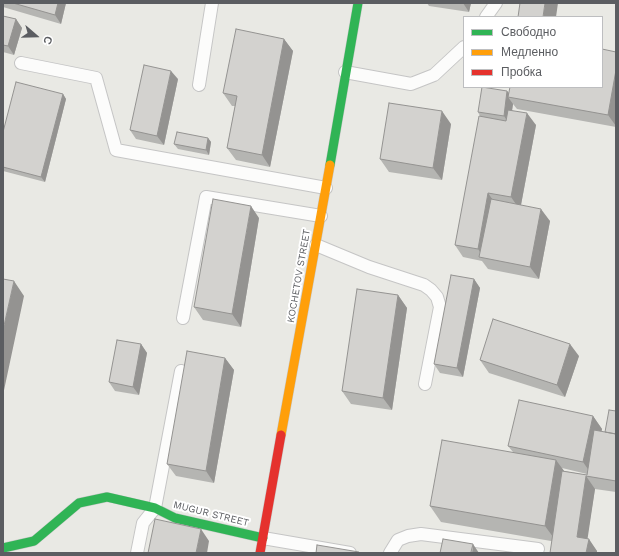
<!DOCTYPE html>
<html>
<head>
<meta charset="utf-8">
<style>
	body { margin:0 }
	#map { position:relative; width:619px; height:556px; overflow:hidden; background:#e9e9e4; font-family:"Work Sans",sans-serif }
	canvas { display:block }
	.frame { position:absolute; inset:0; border:4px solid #5b5d61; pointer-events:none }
	.legend { position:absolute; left:463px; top:16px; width:140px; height:72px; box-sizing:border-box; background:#fff; border:1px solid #bdbec0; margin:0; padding:5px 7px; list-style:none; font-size:12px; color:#5b5d61 }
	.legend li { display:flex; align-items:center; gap:8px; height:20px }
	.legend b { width:20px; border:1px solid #bdbec0 }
	.north { position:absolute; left:16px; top:16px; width:40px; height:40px; -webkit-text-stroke:3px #fff; paint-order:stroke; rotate:110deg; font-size:11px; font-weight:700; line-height:16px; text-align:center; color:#5b5d61 }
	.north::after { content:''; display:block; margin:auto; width:14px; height:18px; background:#5b5d61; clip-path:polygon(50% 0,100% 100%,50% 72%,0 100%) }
</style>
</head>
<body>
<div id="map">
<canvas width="619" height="556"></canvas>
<div class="frame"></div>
<ul class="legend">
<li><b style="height:5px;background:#30b455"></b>Свободно</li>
<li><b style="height:5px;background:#ff9f0a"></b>Медленно</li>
<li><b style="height:5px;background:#e5322d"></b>Пробка</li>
</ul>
<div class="north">С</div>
</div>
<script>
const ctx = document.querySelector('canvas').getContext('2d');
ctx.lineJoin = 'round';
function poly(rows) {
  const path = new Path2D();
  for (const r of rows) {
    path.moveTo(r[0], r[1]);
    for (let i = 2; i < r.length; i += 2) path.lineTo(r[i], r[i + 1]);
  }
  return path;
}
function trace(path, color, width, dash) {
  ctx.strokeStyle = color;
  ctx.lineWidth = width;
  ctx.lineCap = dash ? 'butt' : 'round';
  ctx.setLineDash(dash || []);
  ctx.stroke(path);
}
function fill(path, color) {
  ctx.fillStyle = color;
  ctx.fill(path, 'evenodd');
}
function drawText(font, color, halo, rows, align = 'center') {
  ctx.font = font + ' "Work Sans",sans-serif';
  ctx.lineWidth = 4;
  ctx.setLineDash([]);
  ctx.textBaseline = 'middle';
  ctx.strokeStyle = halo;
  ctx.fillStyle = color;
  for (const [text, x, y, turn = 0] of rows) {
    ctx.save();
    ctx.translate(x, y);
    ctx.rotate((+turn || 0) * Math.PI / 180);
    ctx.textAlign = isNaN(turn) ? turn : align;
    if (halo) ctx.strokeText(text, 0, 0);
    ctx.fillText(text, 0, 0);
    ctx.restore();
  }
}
const lane = poly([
	[486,17,496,3],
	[21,63,96,78,116,150,326,188],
	[345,72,411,84,434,75,464,47],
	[199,85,212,3],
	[316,245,369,267,424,285,431,290,437,297,440,307,425,384],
	[183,318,206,197,321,216],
	[263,538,350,553],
	[137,553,143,523,155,508,181,371],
	[390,553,398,540,408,536,421,534,538,549]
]);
const fast = poly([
	[330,165,358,3],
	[3,548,34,541,79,503,107,497,155,508,175,518,263,538]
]);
const slow = poly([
	[281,435,330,165]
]);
const jam = poly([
	[260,553,281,435]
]);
trace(lane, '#c5c5c5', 14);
trace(fast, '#c6c7c6', 10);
trace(slow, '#c6c7c6', 10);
trace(jam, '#c6c7c6', 10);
trace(lane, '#fcfcfb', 12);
trace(fast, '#30b455', 9);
trace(slow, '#ff9f0a', 9);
trace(jam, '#e5322d', 9);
fill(poly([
	[3,3,66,3,61,24,3,7],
	[427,3,471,3,469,12,429,6],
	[3,16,16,19,22,28,14,55,3,52],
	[284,39,293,51,270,167,236,160,227,148,235,106,232,106,223,93],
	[616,52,616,127,517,109,513,104,512,110,536,125,521,205,550,221,539,279,488,269,482,261,463,257,455,245,480,116,478,112,507,91,509,93,602,87],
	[178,79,164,145,136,139,130,130],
	[63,94,66,99,45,182,3,171,3,132],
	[451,124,442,180,389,172,380,159],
	[208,138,211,142,209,155,178,149,174,144],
	[259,218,241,327,203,320,194,307],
	[474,279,480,288,463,377,440,373,434,364],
	[398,295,407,308,392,410,351,404,342,391],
	[141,344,147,353,139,395,115,391,109,382],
	[579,356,565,397,489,373,480,360],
	[225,358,234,370,214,483,176,476,167,464],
	[616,411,616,492,595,489,587,538,597,551,551,541,441,522,430,506,513,452,508,446,593,416,602,429,601,432,605,432],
	[562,468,587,474,587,475,564,471]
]), '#b5b5b2');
fill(poly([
	[58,3,66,3,61,24,55,15],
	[463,3,471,3,469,12],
	[545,3,558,3,556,17,543,17],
	[16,19,22,28,14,55,8,46],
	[284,39,293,51,270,167,262,155],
	[616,70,616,126,608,115],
	[171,71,178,79,164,145,157,136],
	[507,91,512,97,508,97,513,104,510,125,504,116],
	[63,94,66,99,45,182,41,177],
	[442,111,451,124,442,180,433,168],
	[527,113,536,125,520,210,511,197],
	[208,138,211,142,209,155,206,150],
	[488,193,497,206,484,258,478,249],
	[251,206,259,218,241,327,232,314],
	[541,209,550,221,539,279,530,267],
	[474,279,480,288,463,377,457,368],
	[14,281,24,296,3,395,3,330],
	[398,295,407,308,392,410,383,398],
	[141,344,147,353,139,395,133,387],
	[570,344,579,356,565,397,557,385],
	[225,358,234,370,214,483,206,471],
	[593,416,602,429,592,475,583,462],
	[556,460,567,475,556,541,545,526],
	[586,476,595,489,586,549,577,537],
	[201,529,209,541,207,553,196,553],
	[589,539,597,551,597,553,586,553],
	[473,544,479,553,472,553]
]), '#949391');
const building = poly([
	[13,3,58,3,55,15,13,3],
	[520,3,545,3,543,17,518,17,520,3],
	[3,16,16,19,8,46,3,45,3,16],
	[236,29,284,39,262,155,227,148,237,96,223,93,236,29],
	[602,49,616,52,616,70,608,115,508,97,510,87,602,87,602,49],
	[144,65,171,71,157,136,130,130,144,65],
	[16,82,63,94,41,177,3,167,3,132,16,82],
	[482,87,507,91,504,116,478,112,482,87],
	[389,103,442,111,433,168,380,159,389,103],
	[508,110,527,113,511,197,488,193,478,249,455,245,479,116,506,121,508,110],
	[177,132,208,138,206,150,174,144,177,132],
	[213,199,251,206,232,314,194,307,213,199],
	[491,199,541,209,530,267,479,257,491,199],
	[451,275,474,279,457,368,434,364,451,275],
	[3,279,14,281,3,330,3,279],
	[357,289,398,295,383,398,342,391,357,289],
	[493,319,570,344,557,385,480,360,493,319],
	[117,340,141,344,133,387,109,382,117,340],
	[187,351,225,358,206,471,167,464,187,351],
	[519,400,593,416,583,462,508,446,519,400],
	[609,410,616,411,616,434,605,432,609,410],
	[594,430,616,434,616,481,586,476,577,537,589,539,586,553,550,553,562,471,587,475,594,430],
	[442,440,556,460,545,526,430,506,442,440],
	[155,519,201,529,196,553,148,553,155,519],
	[443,539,473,544,471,552,474,553,440,553,443,539],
	[317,545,359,552,359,553,316,553,317,545]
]);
fill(building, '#d3d2cf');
trace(building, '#949391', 1);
drawText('10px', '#5b5d61', '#fff', [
	["KOCHETOV STREET",299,276,-80],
	["MUGUR STREET",211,514,14]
]);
</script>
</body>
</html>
